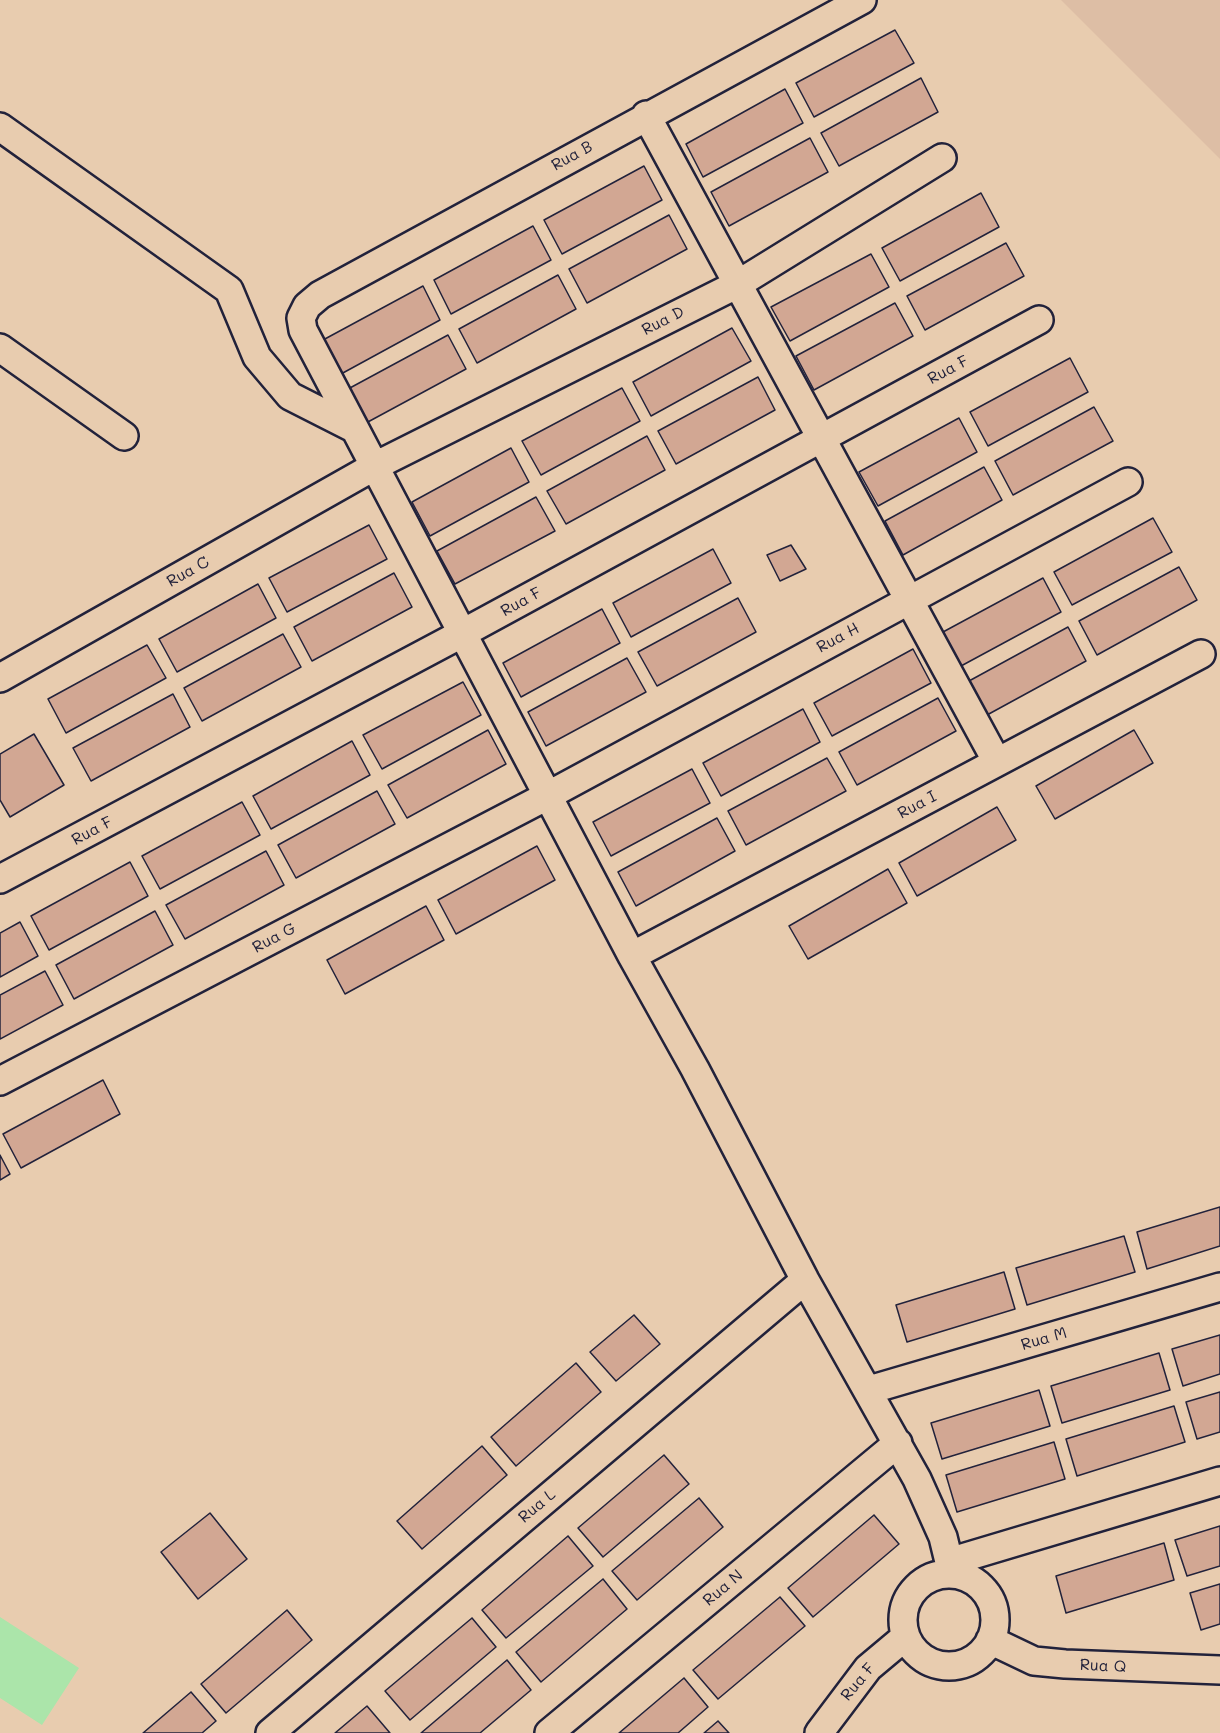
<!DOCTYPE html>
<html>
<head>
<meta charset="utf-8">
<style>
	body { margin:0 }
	canvas { display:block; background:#e8ccaf }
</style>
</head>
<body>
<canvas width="1220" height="1733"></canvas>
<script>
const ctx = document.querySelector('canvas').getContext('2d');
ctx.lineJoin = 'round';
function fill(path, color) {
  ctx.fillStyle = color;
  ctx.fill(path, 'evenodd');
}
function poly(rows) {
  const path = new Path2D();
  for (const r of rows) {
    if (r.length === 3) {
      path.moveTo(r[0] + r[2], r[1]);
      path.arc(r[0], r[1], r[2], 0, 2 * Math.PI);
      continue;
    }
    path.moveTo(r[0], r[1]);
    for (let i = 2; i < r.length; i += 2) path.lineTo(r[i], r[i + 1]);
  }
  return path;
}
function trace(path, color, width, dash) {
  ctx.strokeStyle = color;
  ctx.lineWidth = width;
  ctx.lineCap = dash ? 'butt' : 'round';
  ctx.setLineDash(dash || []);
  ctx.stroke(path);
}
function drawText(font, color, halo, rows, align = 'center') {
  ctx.font = font + ' Mali,sans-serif';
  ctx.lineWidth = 6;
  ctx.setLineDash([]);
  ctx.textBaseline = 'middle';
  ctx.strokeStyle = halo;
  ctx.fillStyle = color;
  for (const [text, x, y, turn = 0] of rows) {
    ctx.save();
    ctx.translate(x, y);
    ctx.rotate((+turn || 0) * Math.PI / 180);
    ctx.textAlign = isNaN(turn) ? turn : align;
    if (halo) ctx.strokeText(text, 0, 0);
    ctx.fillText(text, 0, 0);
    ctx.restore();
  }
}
fill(poly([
	[1061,0,1220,0,1220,159]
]), '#ddbea5');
fill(poly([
	[0,1617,79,1668,42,1725,0,1698]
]), '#abe5aa');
const building = poly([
	[895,30,914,63,814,117,796,83,895,30],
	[921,78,938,112,839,166,821,133,921,78],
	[785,89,803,123,703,177,686,144,785,89],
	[810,138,828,172,729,226,711,192,810,138],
	[644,166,662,200,562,254,544,220,644,166],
	[981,193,999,227,900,281,882,248,981,193],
	[669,215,687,249,587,303,569,269,669,215],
	[533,226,551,260,451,314,434,280,533,226],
	[1006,243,1024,276,925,330,907,296,1006,243],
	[871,254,889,287,790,341,771,307,871,254],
	[558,275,576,309,477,363,459,329,558,275],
	[423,286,440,320,341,374,323,340,423,286],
	[895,303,913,336,814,390,796,356,895,303],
	[732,328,751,361,651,416,633,382,732,328],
	[448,335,466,369,366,423,348,389,448,335],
	[1070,358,1088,392,988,446,970,412,1070,358],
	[758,377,775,410,676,464,658,431,758,377],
	[622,388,640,421,541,475,522,441,622,388],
	[1094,407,1113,441,1013,495,995,461,1094,407],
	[959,418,977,452,878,506,859,472,959,418],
	[647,436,665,470,566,524,547,491,647,436],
	[511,448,529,482,430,536,412,502,511,448],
	[984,467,1002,500,903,555,885,521,984,467],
	[536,497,555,531,455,584,437,551,536,497],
	[1153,518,1172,552,1072,605,1054,572,1153,518],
	[369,525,387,559,287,612,269,578,369,525],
	[791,545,806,569,780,581,767,555,791,545],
	[713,549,731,583,631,637,613,603,713,549],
	[1179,567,1197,600,1097,655,1079,621,1179,567],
	[394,573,412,607,312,661,294,627,394,573],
	[1043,578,1061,612,961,666,943,632,1043,578],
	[258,584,276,618,177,672,159,639,258,584],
	[738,598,756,632,657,686,638,652,738,598],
	[602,609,620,643,521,697,503,663,602,609],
	[1068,627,1086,661,987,715,969,681,1068,627],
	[283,634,301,667,202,721,184,688,283,634],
	[147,645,166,678,66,733,48,699,147,645],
	[913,649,931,683,832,736,814,703,913,649],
	[627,658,646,692,546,746,528,712,627,658],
	[463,682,481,715,382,769,363,735,463,682],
	[173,694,190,727,91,781,73,748,173,694],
	[938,698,956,731,857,785,839,752,938,698],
	[803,709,820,742,721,796,703,763,803,709],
	[488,730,506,764,407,818,388,785,488,730],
	[1134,730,1153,763,1055,819,1036,786,1134,730],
	[34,734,64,785,10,817,0,800,0,754,34,734],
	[352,741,370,775,271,829,253,796,352,741],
	[827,758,846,791,746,845,728,811,827,758],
	[692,769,710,803,611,856,593,822,692,769],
	[377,791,395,824,296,878,278,845,377,791],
	[242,802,260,835,160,889,142,856,242,802],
	[997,807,1016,840,917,896,899,863,997,807],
	[717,818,735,851,636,906,618,872,717,818],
	[537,846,555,880,456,934,438,900,537,846],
	[266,851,284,885,185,939,166,905,266,851],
	[130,862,148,896,49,950,31,916,130,862],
	[888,869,907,903,808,959,789,926,888,869],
	[426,906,444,940,345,994,327,960,426,906],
	[155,911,173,945,74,999,56,965,155,911],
	[20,922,38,956,0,977,0,933,20,922],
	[45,971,63,1005,0,1039,0,995,45,971],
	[103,1080,120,1114,21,1168,3,1134,103,1080],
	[0,1155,10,1174,0,1180,0,1155],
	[1220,1207,1220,1246,1147,1269,1137,1232,1220,1207],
	[1124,1236,1135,1272,1027,1305,1016,1268,1124,1236],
	[1004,1272,1015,1309,907,1342,896,1305,1004,1272],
	[634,1315,660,1344,616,1381,590,1352,634,1315],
	[1220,1335,1220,1374,1183,1386,1172,1349,1220,1335],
	[1159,1353,1170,1390,1062,1423,1051,1386,1159,1353],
	[576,1363,601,1392,516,1466,491,1437,576,1363],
	[1039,1390,1050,1426,942,1459,931,1423,1039,1390],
	[1220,1392,1220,1432,1197,1439,1186,1402,1220,1392],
	[1174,1406,1185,1442,1077,1476,1066,1439,1174,1406],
	[1054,1442,1065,1479,957,1512,946,1475,1054,1442],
	[482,1446,507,1475,422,1549,397,1521,482,1446],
	[664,1455,689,1484,603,1557,578,1528,664,1455],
	[699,1498,723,1527,637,1600,612,1571,699,1498],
	[210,1513,247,1559,198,1599,161,1552,210,1513],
	[874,1515,899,1544,813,1617,788,1588,874,1515],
	[1220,1526,1220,1566,1187,1576,1175,1540,1220,1526],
	[568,1536,593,1566,506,1638,482,1610,568,1536],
	[1164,1543,1174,1580,1066,1613,1056,1576,1164,1543],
	[603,1579,627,1609,541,1682,516,1652,603,1579],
	[1220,1584,1220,1624,1201,1630,1190,1593,1220,1584],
	[780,1597,805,1626,718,1699,693,1670,780,1597],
	[287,1610,312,1640,226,1713,201,1684,287,1610],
	[472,1618,496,1647,410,1720,385,1691,472,1618],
	[507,1660,531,1690,480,1733,421,1733,507,1660],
	[684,1678,708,1707,678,1733,619,1733,684,1678],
	[191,1692,216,1721,202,1733,143,1733,191,1692],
	[367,1706,390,1733,335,1733,367,1706],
	[718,1721,729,1733,704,1733,718,1721]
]);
fill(building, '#d2a793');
trace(building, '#22223b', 1.5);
const minor = poly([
	[862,0,320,295,307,306,301,318,303,330,632,956,695,1069,805,1280,917,1479,943,1537,952,1574],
	[646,115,997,762],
	[0,127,229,290,257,357,290,396,355,429],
	[0,348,124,436],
	[0,678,375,466,738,284,942,158],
	[0,879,463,633,1039,320],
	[632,956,1201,654],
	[0,1081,549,795,1128,482],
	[869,1390,1220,1287],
	[949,1562,1220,1481],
	[949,1620,46],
	[990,1640,1034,1661,1065,1664,1220,1670],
	[270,1733,805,1280],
	[549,1733,898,1443],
	[819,1733,868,1668,905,1637]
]);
trace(minor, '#22223b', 32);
trace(minor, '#e8ccaf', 27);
drawText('16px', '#22223b', '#e8ccaf', [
	["Rua B",572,156,-29],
	["Rua D",663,321,-27],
	["Rua F",948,370,-28],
	["Rua C",188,572,-29],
	["Rua F",521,602,-29],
	["Rua H",838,638,-28],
	["Rua I",917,805,-28],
	["Rua F",92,831,-28],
	["Rua G",274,938,-28],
	["Rua M",1044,1339,-16],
	["Rua L",537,1506,-40],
	["Rua N",723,1588,-40],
	["Rua Q",1103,1666,3],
	["Rua F",858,1682,-50]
]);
</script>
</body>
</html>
